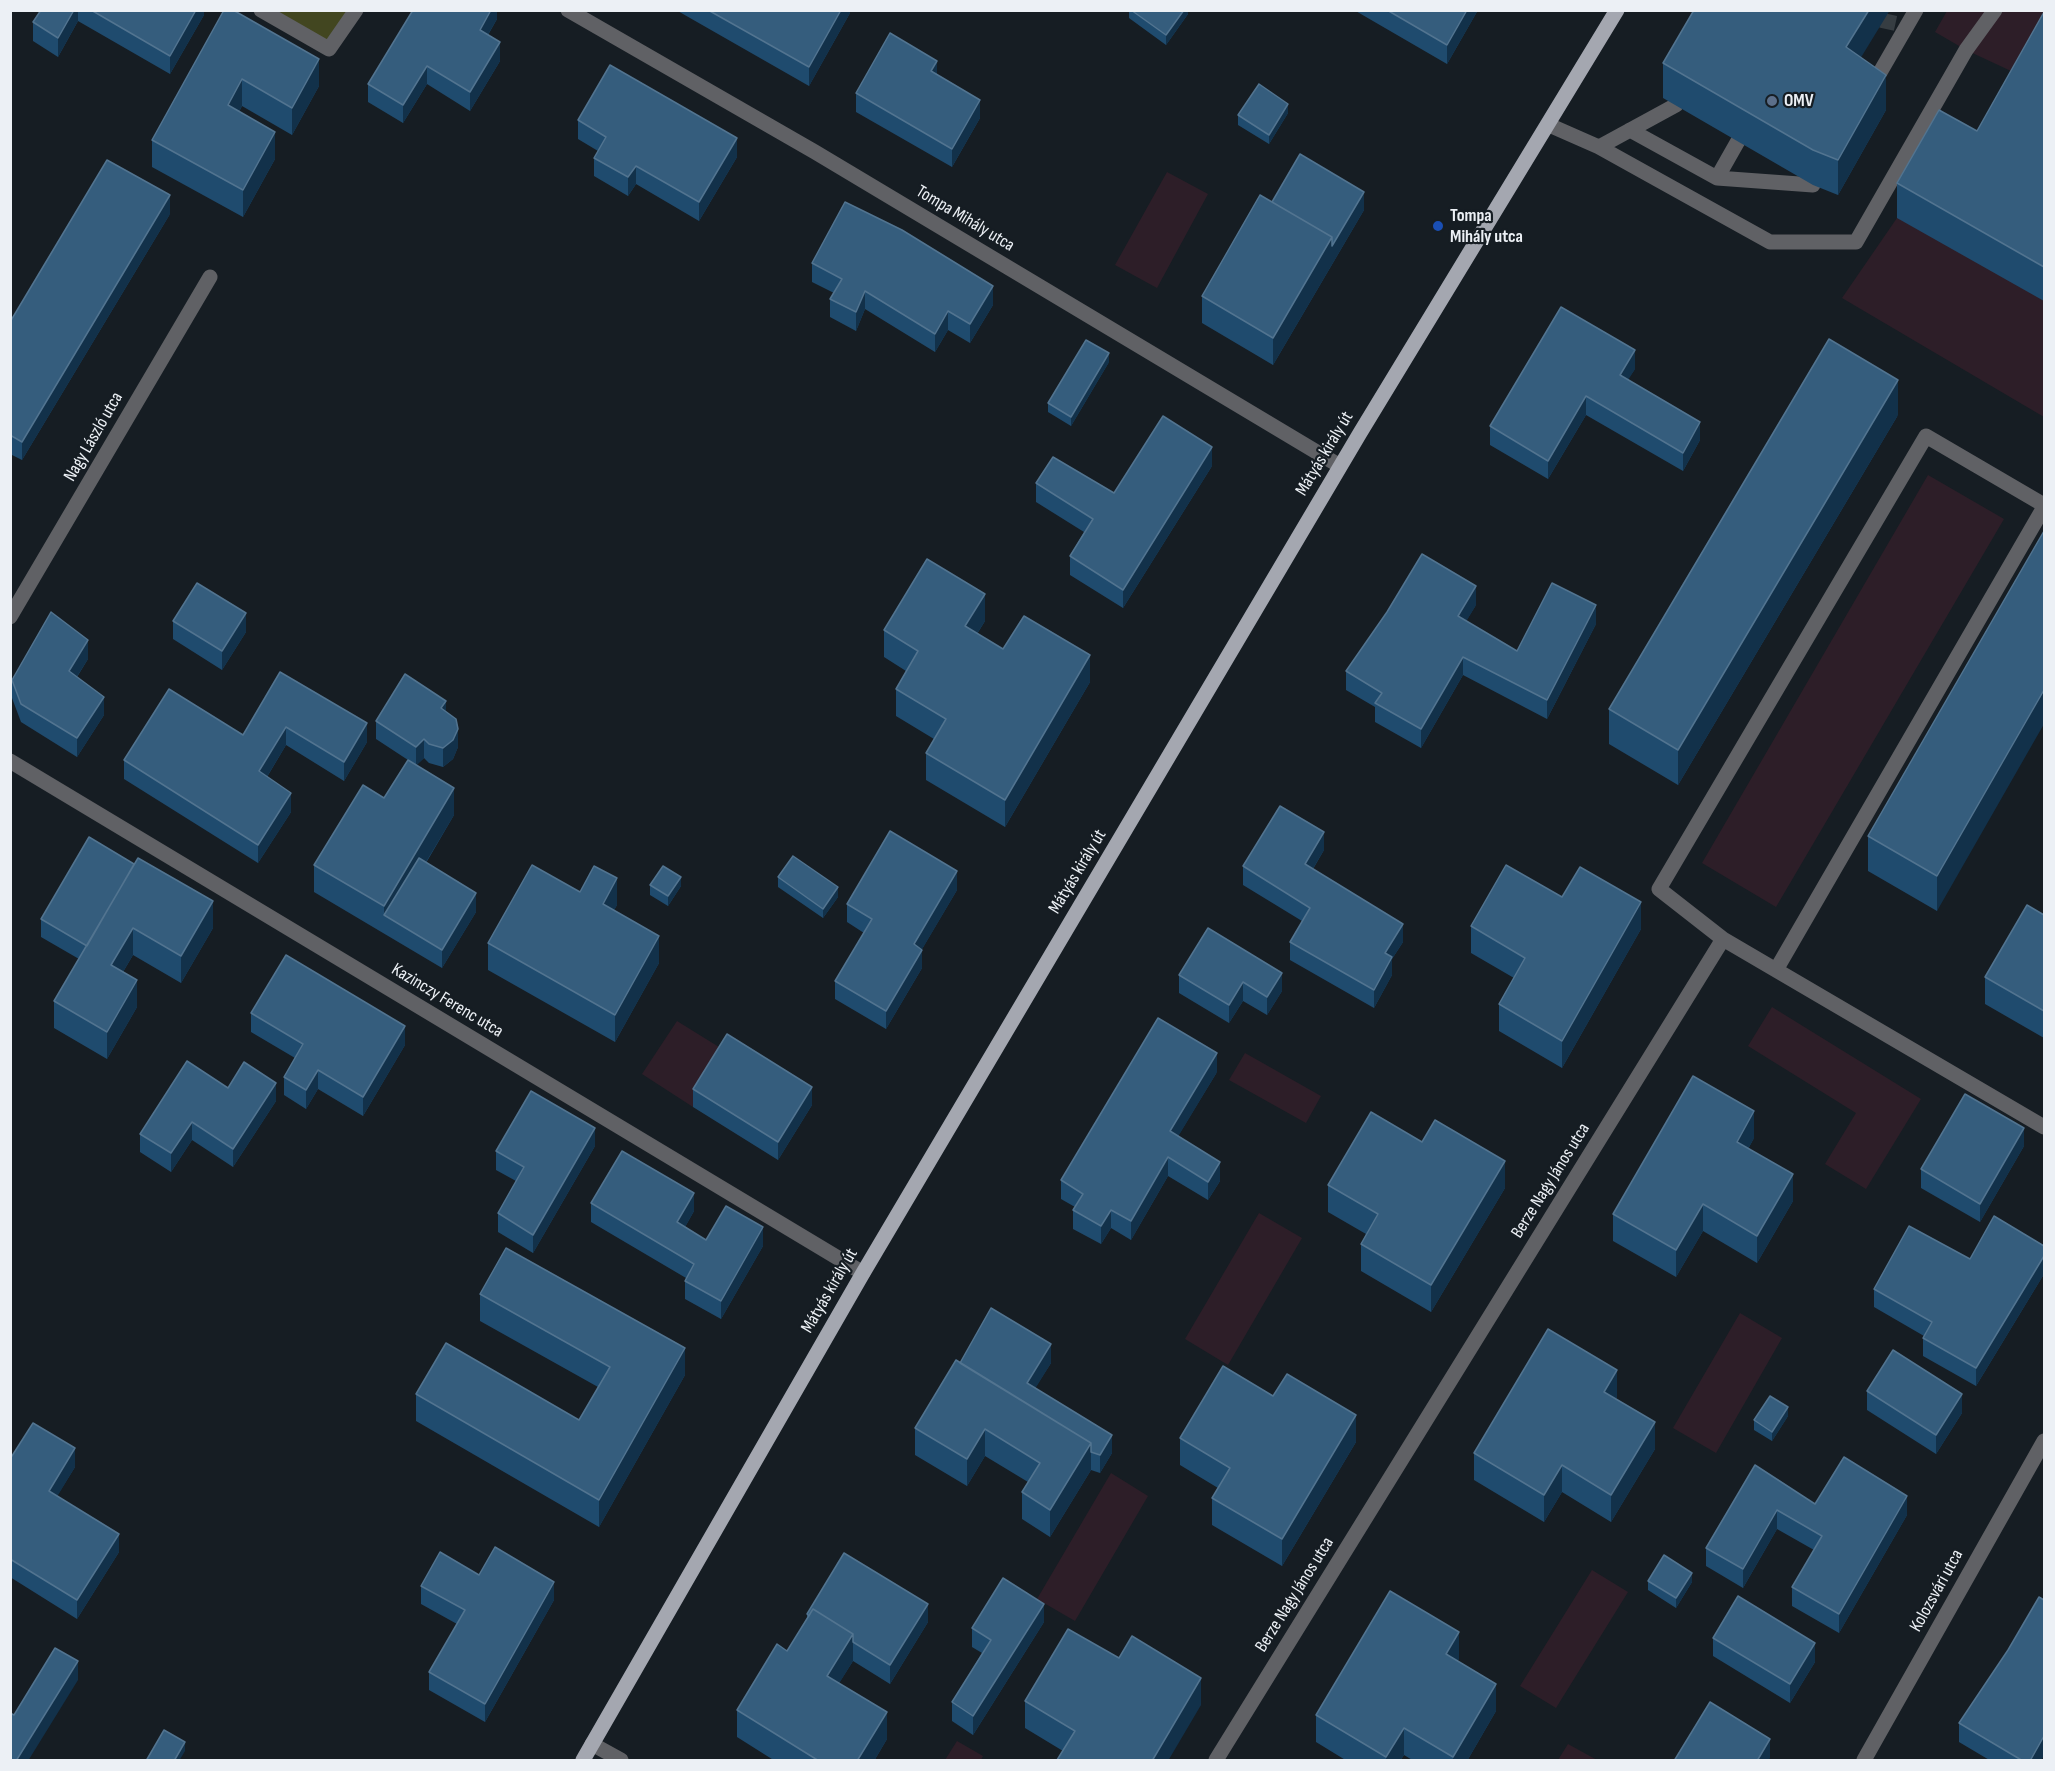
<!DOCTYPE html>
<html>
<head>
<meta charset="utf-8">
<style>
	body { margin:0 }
	#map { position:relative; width:2055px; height:1771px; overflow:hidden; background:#161d23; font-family:"Sofia Sans Condensed",sans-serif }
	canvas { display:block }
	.frame { position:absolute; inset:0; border:12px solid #ecf0f5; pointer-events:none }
</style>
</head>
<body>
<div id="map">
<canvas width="2055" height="1771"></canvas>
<div class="frame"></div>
</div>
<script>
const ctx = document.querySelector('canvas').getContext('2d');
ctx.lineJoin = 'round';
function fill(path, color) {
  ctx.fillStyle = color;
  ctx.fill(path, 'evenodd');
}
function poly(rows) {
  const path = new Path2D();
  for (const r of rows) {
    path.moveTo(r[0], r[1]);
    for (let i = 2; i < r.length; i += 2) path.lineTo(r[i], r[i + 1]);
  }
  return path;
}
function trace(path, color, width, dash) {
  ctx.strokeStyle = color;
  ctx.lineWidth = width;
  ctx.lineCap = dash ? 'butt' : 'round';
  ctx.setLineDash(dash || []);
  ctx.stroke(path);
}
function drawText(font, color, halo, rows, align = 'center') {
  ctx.font = font + ' "Sofia Sans Condensed",sans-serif';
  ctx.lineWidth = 4.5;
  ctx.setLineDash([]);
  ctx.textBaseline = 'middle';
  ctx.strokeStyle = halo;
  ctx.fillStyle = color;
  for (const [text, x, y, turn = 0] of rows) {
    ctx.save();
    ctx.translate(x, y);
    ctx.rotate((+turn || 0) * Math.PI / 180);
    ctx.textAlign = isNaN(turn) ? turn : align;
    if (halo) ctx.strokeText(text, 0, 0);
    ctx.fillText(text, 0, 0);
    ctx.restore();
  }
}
fill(poly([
	[1947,11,2044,11,2044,417,1842,298,1897,218,1939,145,1978,166,2026,78,1966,50,1935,32],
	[1167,172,1208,194,1157,288,1115,265],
	[1928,475,2004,519,1776,907,1702,863],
	[1772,1007,1921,1099,1866,1189,1825,1164,1856,1113,1748,1046],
	[677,1021,727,1052,693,1107,642,1074],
	[1245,1053,1321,1096,1306,1123,1229,1080],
	[1259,1213,1302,1238,1228,1365,1185,1339],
	[1740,1313,1782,1338,1716,1453,1673,1428],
	[1111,1473,1148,1496,1075,1621,1037,1599],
	[1592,1570,1628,1592,1556,1708,1520,1686],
	[957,1741,983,1756,981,1760,945,1760],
	[1568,1744,1597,1760,1558,1760]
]), '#2d1e28');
fill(poly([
	[261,11,348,11,329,49]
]), '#424620');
trace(poly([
	[1836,10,1907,26]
]), '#363d42', 15, [15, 8]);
trace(poly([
	[261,10,329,49,356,10],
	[568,10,815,152,1340,466],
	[1871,88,1916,10],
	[1549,125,1599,147,1676,105],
	[1630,130,1717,178,1813,185],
	[1599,147,1770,242,1856,242,1966,50,1995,10],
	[1717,178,1738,141],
	[10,617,210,277],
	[10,761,863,1273],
	[1723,939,1659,889,1926,436,2044,505],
	[1776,970,2044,507],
	[592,1744,621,1760],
	[1216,1760,1723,939,2044,1127],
	[1864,1760,2044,1441]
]), '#606165', 15);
trace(poly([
	[583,1760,863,1273,1360,433,1617,10]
]), '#a4a7b0', 15);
fill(poly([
	[41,10,204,10,204,15,170,74,78,21,58,57,33,41,33,22],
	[224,10,319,86,292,135,242,106,239,112,275,159,243,217,152,167,152,140],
	[497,10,497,19,488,35,500,61,470,111,427,84,403,123,368,102,368,84],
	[676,10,850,10,850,13,809,86],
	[1129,10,1188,10,1188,14,1166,45,1129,18],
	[1354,10,1478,10,1447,64],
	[2044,12,2044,301,1897,218,1897,183,1977,131],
	[1861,58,1886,110,1838,195,1813,185,1663,98,1663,63],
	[937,74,980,118,952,167,856,112,856,93],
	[1288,113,1269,144,1238,125,1238,115],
	[578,120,737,157,699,221,636,184,628,196,594,176,594,158,598,151,578,139],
	[1272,202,1364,210,1273,365,1202,323,1202,296],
	[170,214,22,460,10,454,10,322],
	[812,263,993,305,970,343,948,330,935,352,865,309,856,331,830,317,830,299,834,293,812,282],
	[1109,362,1071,426,1048,412,1048,403],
	[1635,369,1628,379,1700,440,1683,471,1586,415,1548,479,1490,445,1490,426],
	[1898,415,1678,785,1609,744,1609,709],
	[1212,466,1123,608,1070,575,1070,556,1084,532,1036,502,1036,483,1114,493],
	[2044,531,1937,911,1868,871,1868,836],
	[1476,605,1466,621,1517,651,1596,624,1547,719,1463,675,1421,748,1375,722,1375,707,1346,690,1346,671],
	[173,621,246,632,222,670,173,639],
	[985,621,977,634,1003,649,1090,682,1005,827,926,780,926,753,934,739,896,716,896,689,906,671,884,657,884,630],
	[88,659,77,677,104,715,77,757,21,722,12,698,12,680],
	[280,672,367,742,344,781,286,745,267,777,291,812,258,863,124,779,124,760,243,735],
	[446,712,458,747,453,759,443,767,429,763,424,758,416,765,454,815,426,863,476,912,442,968,314,892,314,865,384,798,408,760,376,739,376,721],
	[1324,850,1313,869,1403,942,1392,959,1392,975,1374,1008,1290,960,1290,942,1302,921,1243,885,1243,866],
	[778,877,838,897,823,918,778,887],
	[650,885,681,886,668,906,650,895],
	[957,890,922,949,922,968,886,1029,835,999,835,981,864,933,847,922,847,904],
	[580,892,617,905,614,910,659,963,615,1042,488,970,488,943],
	[2044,915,2044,1038,1985,1004,1985,977],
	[41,919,213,928,181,983,133,955,123,972,137,1007,107,1059,54,1028,54,1001,79,959,41,937],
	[1471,926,1641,929,1562,1068,1499,1031,1499,1004,1514,978,1471,953],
	[1208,928,1282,991,1267,1015,1243,1001,1229,1023,1179,993,1179,975],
	[251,1013,405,1045,363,1116,318,1089,306,1109,284,1095,284,1077,295,1058,251,1032],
	[1217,1072,1178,1136,1220,1181,1208,1200,1168,1176,1131,1240,1111,1228,1101,1244,1073,1229,1073,1210,1075,1207,1061,1199,1061,1180],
	[228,1088,276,1101,233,1167,192,1140,171,1172,140,1152,140,1134],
	[693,1089,812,1105,778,1160,693,1107],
	[1754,1138,1748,1149,1793,1201,1757,1263,1703,1231,1676,1277,1613,1241,1613,1214],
	[595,1146,533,1253,498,1232,498,1213,516,1181,496,1170,496,1151],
	[2024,1146,1980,1222,1921,1188,1921,1169],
	[1328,1185,1505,1188,1431,1312,1361,1271,1361,1244,1366,1234,1328,1212],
	[591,1203,694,1211,685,1227,706,1240,763,1246,721,1319,685,1299,685,1281,686,1278,591,1222],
	[2044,1246,2044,1274,1976,1386,1923,1356,1923,1338,1924,1336,1874,1307,1874,1289,1970,1259],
	[480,1294,685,1375,599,1527,416,1421,416,1394,579,1420,598,1387,480,1321],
	[960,1363,1051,1363,1035,1388,1112,1453,1100,1473,1091,1470,1050,1537,1022,1519,1022,1492,1028,1482,985,1456,967,1486,915,1455,915,1428],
	[1867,1391,1962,1413,1936,1454,1867,1410],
	[1273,1396,1356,1442,1282,1566,1212,1525,1212,1498,1218,1488,1180,1465,1180,1438],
	[1617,1397,1616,1399,1655,1449,1611,1522,1562,1492,1544,1522,1474,1480,1474,1453],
	[1788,1416,1772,1441,1754,1430,1754,1420],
	[10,1459,75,1467,57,1496,119,1552,77,1619,10,1577],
	[1755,1465,1815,1504,1907,1515,1839,1633,1792,1606,1792,1587,1814,1550,1777,1529,1743,1588,1706,1566,1706,1548],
	[479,1575,554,1600,485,1722,429,1690,429,1672,457,1624,421,1604,421,1586],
	[1648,1581,1692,1582,1676,1608,1648,1590],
	[2044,1600,2044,1754,2041,1761,1991,1761,1959,1742,1959,1723],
	[807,1614,928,1622,890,1684,853,1661,839,1683,887,1739,874,1761,775,1761,737,1737,737,1710,787,1651,807,1619],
	[1044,1622,973,1735,952,1721,952,1702,982,1653,972,1647,972,1628],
	[1713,1638,1815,1662,1790,1703,1713,1656],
	[1459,1659,1457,1661,1496,1711,1467,1761,1414,1761,1404,1755,1400,1761,1347,1761,1316,1742,1316,1715],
	[1025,1701,1201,1705,1063,1751,1025,1728]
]), '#1f4b6e');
fill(poly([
	[74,10,78,10,78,21,58,57,58,38],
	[196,10,204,10,204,15,170,74,170,56],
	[491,10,497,10,497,19,480,48,480,30],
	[841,10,850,10,850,13,809,86,809,67],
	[1184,10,1188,10,1188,14,1166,45,1166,35],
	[1467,10,1478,10,1447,64,1447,45],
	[1869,10,1890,10,1846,82,1846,47],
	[500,42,500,61,470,111,470,92],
	[319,59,319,86,292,135,292,108],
	[937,61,937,79,931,71],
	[427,66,427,84,403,123,403,105],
	[1886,75,1886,110,1838,195,1838,160],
	[242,79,242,106,228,132,228,105],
	[980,100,980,118,952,167,952,149],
	[1288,104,1288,113,1269,144,1269,135],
	[275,132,275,159,243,217,243,190],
	[737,138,737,157,699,221,699,202],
	[636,166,636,184,628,196,628,177],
	[1364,192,1364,210,1273,365,1273,338,1332,237],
	[170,195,170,214,22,460,22,442],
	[993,286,993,305,970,343,970,324],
	[865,291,865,309,856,331,856,312],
	[948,311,948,330,935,352,935,334],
	[1635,350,1635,369,1620,393,1620,375],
	[1109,353,1109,362,1071,426,1071,417],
	[1898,380,1898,415,1678,785,1678,750],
	[1586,396,1586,415,1548,479,1548,461],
	[1700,422,1700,440,1683,471,1683,453],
	[1212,447,1212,466,1123,608,1123,590],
	[1476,586,1476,605,1458,635,1458,616],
	[985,594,985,621,965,653,965,626],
	[1596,605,1596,624,1547,719,1547,700],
	[246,613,246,632,222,670,222,651],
	[88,640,88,659,69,689,69,671],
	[1090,655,1090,682,1005,827,1005,800],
	[1463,657,1463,675,1421,748,1421,729],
	[2044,690,2044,724,1937,911,1937,876],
	[104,697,104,715,77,757,77,738],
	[446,701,446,720,441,708],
	[367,723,367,742,344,781,344,762],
	[286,727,286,745,259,790,259,771],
	[458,729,458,747,453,759,443,767,443,748],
	[424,739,424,758,416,766,416,747],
	[454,788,454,815,392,919,384,915,384,906],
	[291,793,291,812,258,863,258,845],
	[1324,832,1324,850,1305,882,1305,864],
	[957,871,957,890,914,963,914,944],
	[681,877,681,886,668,906,668,896],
	[617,878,617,905,603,931,603,904],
	[838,887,838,897,823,918,823,909],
	[476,893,476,912,442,968,442,950],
	[213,901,213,928,181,983,181,956],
	[1641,902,1641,929,1562,1068,1562,1041],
	[1403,924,1403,942,1392,959,1392,975,1374,1008,1374,990,1385,953],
	[133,928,133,955,111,992,111,965],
	[659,936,659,963,615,1042,615,1015],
	[922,950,922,968,886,1029,886,1011],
	[1282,973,1282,991,1267,1015,1267,997],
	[137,980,137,1007,107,1059,107,1032],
	[1243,982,1243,1001,1229,1023,1229,1005],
	[405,1026,405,1045,363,1116,363,1097],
	[1217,1053,1217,1072,1170,1150,1170,1131],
	[318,1070,318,1089,306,1109,306,1090],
	[276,1083,276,1101,233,1167,233,1149],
	[812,1087,812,1105,778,1160,778,1142],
	[1754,1111,1754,1138,1737,1169,1737,1142],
	[192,1122,192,1140,171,1172,171,1153],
	[595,1128,595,1146,533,1253,533,1235],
	[2024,1128,2024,1146,1980,1222,1980,1204],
	[1168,1157,1168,1176,1131,1240,1131,1221],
	[1505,1161,1505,1188,1431,1312,1431,1285],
	[1220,1162,1220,1181,1208,1200,1208,1182],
	[1793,1174,1793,1201,1757,1263,1757,1236],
	[694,1193,694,1211,677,1241,677,1222],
	[1703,1204,1703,1231,1676,1277,1676,1250],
	[1111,1210,1111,1228,1101,1244,1101,1226],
	[763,1227,763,1246,721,1319,721,1301],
	[2044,1256,2044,1274,1976,1386,1976,1368],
	[1051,1344,1051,1363,1027,1402,1027,1383],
	[685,1348,685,1375,599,1527,599,1500],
	[1617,1370,1617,1397,1604,1419,1604,1392],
	[1962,1394,1962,1413,1936,1454,1936,1435],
	[1788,1407,1788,1416,1772,1441,1772,1432],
	[1356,1415,1356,1442,1282,1566,1282,1539],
	[1655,1422,1655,1449,1611,1522,1611,1495],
	[985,1429,985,1456,967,1486,967,1459],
	[1112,1435,1112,1453,1100,1473,1100,1455],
	[1091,1443,1091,1470,1050,1537,1050,1510],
	[75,1448,75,1467,49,1510,49,1491],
	[1562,1465,1562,1492,1544,1522,1544,1495],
	[1907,1496,1907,1515,1839,1633,1839,1614],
	[1777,1510,1777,1529,1743,1588,1743,1569],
	[119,1534,119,1552,77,1619,77,1600],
	[1692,1573,1692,1582,1676,1608,1676,1598],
	[554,1582,554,1600,485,1722,485,1704],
	[928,1604,928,1622,890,1684,890,1665],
	[1044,1604,1044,1622,973,1735,973,1716],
	[1459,1632,1459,1659,1446,1681,1446,1654],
	[853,1634,853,1661,827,1703,827,1676],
	[1815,1643,1815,1662,1790,1703,1790,1684],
	[78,1661,78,1680,28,1761,16,1761],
	[1201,1678,1201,1705,1168,1761,1152,1761],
	[1496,1684,1496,1711,1467,1761,1453,1761,1453,1757],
	[887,1712,887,1739,874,1761,857,1761],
	[1404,1728,1404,1755,1400,1761,1386,1761,1386,1757],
	[2044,1736,2044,1754,2041,1761,2030,1761],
	[1770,1739,1770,1758,1768,1761,1757,1761],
	[185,1742,185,1751,179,1761,174,1761]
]), '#12314a');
const building = poly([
	[41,10,74,10,58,38,33,22,41,10],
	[91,10,196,10,170,56,91,10],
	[224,10,233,10,319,59,292,108,242,79,228,105,275,132,243,190,152,140,224,10],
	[413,10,491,10,480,30,500,42,470,92,427,66,403,105,368,84,413,10],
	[708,10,841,10,809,67,708,10],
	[1131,10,1184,10,1166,35,1131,10],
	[1387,10,1467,10,1447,45,1387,10],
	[1694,10,1869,10,1846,47,1886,75,1838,160,1813,150,1663,63,1694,10],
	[2044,12,2044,267,1897,183,1939,110,1977,131,2044,12],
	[890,33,937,61,931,71,980,100,952,149,856,93,890,33],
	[610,65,737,138,699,202,636,166,628,177,594,158,606,137,578,120,610,65],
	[1259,84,1288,104,1269,135,1238,115,1259,84],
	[1300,154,1364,192,1332,246,1332,237,1272,202,1300,154],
	[107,160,170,195,22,442,10,435,10,322,107,160],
	[1260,195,1332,237,1273,338,1202,296,1260,195],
	[845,202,902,230,993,286,970,324,948,311,935,334,865,291,856,312,830,299,842,279,812,263,845,202],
	[1561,307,1635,350,1620,375,1700,422,1683,453,1586,396,1548,461,1490,426,1561,307],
	[1829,339,1898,380,1678,750,1609,709,1829,339],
	[1086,340,1109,353,1071,417,1048,403,1086,340],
	[1163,416,1212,447,1123,590,1070,556,1093,519,1036,483,1053,457,1114,493,1163,416],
	[2044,531,2044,690,1937,876,1868,836,2044,531],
	[1422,554,1476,586,1458,616,1517,651,1552,583,1596,605,1547,700,1463,657,1421,729,1375,703,1382,693,1346,671,1387,612,1422,554],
	[927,559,985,594,965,626,1003,649,1024,616,1090,655,1005,800,926,753,946,719,896,689,918,651,884,630,927,559],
	[197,583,246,613,222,651,173,621,197,583],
	[51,612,88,640,69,671,104,697,77,738,21,704,12,680,51,612],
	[280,672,367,723,344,762,286,727,259,771,291,793,258,845,124,760,169,689,243,735,280,672],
	[405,674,446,701,441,708,456,719,458,729,453,740,443,748,429,744,424,739,416,747,376,721,405,674],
	[408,760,454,788,384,906,314,865,363,785,384,798,408,760],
	[1280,806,1324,832,1305,864,1403,924,1385,953,1392,957,1374,990,1290,942,1310,908,1243,866,1280,806],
	[890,831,957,871,914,944,922,950,886,1011,835,981,872,919,847,904,890,831],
	[89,837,134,864,87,946,41,919,89,837],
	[793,856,838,887,823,909,778,877,793,856],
	[138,858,213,901,181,956,133,928,111,965,137,980,107,1032,54,1001,138,858],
	[419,858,476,893,442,950,384,915,419,858],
	[532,865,580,892,594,866,617,878,603,904,659,936,615,1015,488,943,532,865],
	[1506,865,1562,897,1580,867,1641,902,1562,1041,1499,1004,1525,958,1471,926,1506,865],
	[663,866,681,877,668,896,650,885,663,866],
	[2027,905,2044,915,2044,1011,1985,977,2027,905],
	[1208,928,1282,973,1267,997,1243,982,1229,1005,1179,975,1208,928],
	[286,955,405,1026,363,1097,318,1070,306,1090,284,1077,303,1044,251,1013,286,955],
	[1158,1018,1217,1053,1170,1131,1220,1162,1208,1182,1168,1157,1131,1221,1111,1210,1101,1226,1073,1210,1083,1194,1061,1180,1158,1018],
	[727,1034,812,1087,778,1142,693,1089,727,1034],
	[187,1061,228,1088,244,1062,276,1083,233,1149,192,1122,171,1153,140,1134,187,1061],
	[1693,1076,1754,1111,1737,1142,1793,1174,1757,1236,1703,1204,1676,1250,1613,1214,1693,1076],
	[531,1091,595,1128,533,1235,498,1213,524,1167,496,1151,531,1091],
	[1965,1094,2024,1128,1980,1204,1921,1169,1965,1094],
	[1371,1112,1422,1142,1435,1120,1505,1161,1431,1285,1361,1244,1378,1214,1328,1185,1371,1112],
	[622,1151,694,1193,677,1222,706,1240,726,1206,763,1227,721,1301,685,1281,694,1264,591,1203,622,1151],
	[1994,1216,2044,1246,2044,1256,1976,1368,1923,1338,1932,1322,1874,1289,1909,1226,1970,1259,1994,1216],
	[506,1248,685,1348,599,1500,416,1394,446,1343,579,1420,610,1367,480,1294,506,1248],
	[991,1308,1051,1344,1027,1383,1112,1435,1100,1455,1091,1452,1091,1443,960,1363,991,1308],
	[1548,1329,1617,1370,1604,1392,1655,1422,1611,1495,1562,1465,1544,1495,1474,1453,1548,1329],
	[1893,1350,1962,1394,1936,1435,1867,1391,1893,1350],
	[956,1360,1091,1443,1050,1510,1022,1492,1040,1463,985,1429,967,1459,915,1428,956,1360],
	[1223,1366,1273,1396,1287,1374,1356,1415,1282,1539,1212,1498,1230,1468,1180,1438,1223,1366],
	[1770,1396,1788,1407,1772,1432,1754,1420,1770,1396],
	[33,1423,75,1448,49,1491,119,1534,77,1600,10,1559,10,1459,33,1423],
	[1844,1457,1907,1496,1839,1614,1792,1587,1822,1536,1777,1510,1743,1569,1706,1548,1755,1465,1815,1504,1844,1457],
	[495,1547,554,1582,485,1704,429,1672,465,1610,421,1586,440,1552,479,1575,495,1547],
	[844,1553,928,1604,890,1665,853,1642,853,1634,813,1609,809,1616,807,1614,844,1553],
	[1664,1555,1692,1573,1676,1598,1648,1581,1664,1555],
	[1003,1578,1044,1604,973,1716,952,1702,991,1640,972,1628,1003,1578],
	[1390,1591,1459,1632,1446,1654,1496,1684,1453,1757,1404,1728,1386,1757,1316,1715,1390,1591],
	[1738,1596,1815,1643,1790,1684,1713,1638,1738,1596],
	[2039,1597,2044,1600,2044,1736,2030,1761,2023,1761,1959,1723,2008,1650,2039,1597],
	[813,1609,853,1634,827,1676,887,1712,857,1761,819,1761,737,1710,777,1644,787,1651,813,1609],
	[1068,1629,1119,1658,1132,1636,1201,1678,1152,1761,1057,1760,1075,1731,1025,1701,1068,1629],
	[55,1648,78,1661,16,1761,10,1761,10,1713,14,1715,55,1648],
	[1710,1702,1770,1739,1757,1761,1674,1761,1710,1702],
	[164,1730,185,1742,174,1761,146,1761,164,1730]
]);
fill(building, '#355d7d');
trace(building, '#527490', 1.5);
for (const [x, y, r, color] of [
	[1772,101,6,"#5c6f8a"],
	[1438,226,6,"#1a4fb4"]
]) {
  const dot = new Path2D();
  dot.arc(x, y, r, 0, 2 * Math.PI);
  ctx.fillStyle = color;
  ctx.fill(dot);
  trace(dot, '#161d23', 2);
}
drawText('bold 18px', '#ecf0f5', '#161d23', [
	["OMV",1784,101],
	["Tompa",1450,216],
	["Mihály utca",1450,237]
], 'left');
drawText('18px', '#ecf0f5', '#161d23', [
	["Tompa Mihály utca",965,219,31],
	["Nagy László utca",94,437,-60],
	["Mátyás király út",1325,454,-59],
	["Mátyás király út",1078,872,-59],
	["Kazinczy Ferenc utca",447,1001,31],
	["Berze Nagy János utca",1551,1181,-58],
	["Mátyás király út",830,1291,-60],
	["Kolozsvári utca",1937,1591,-61],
	["Berze Nagy János utca",1295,1595,-58]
]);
</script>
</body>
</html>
